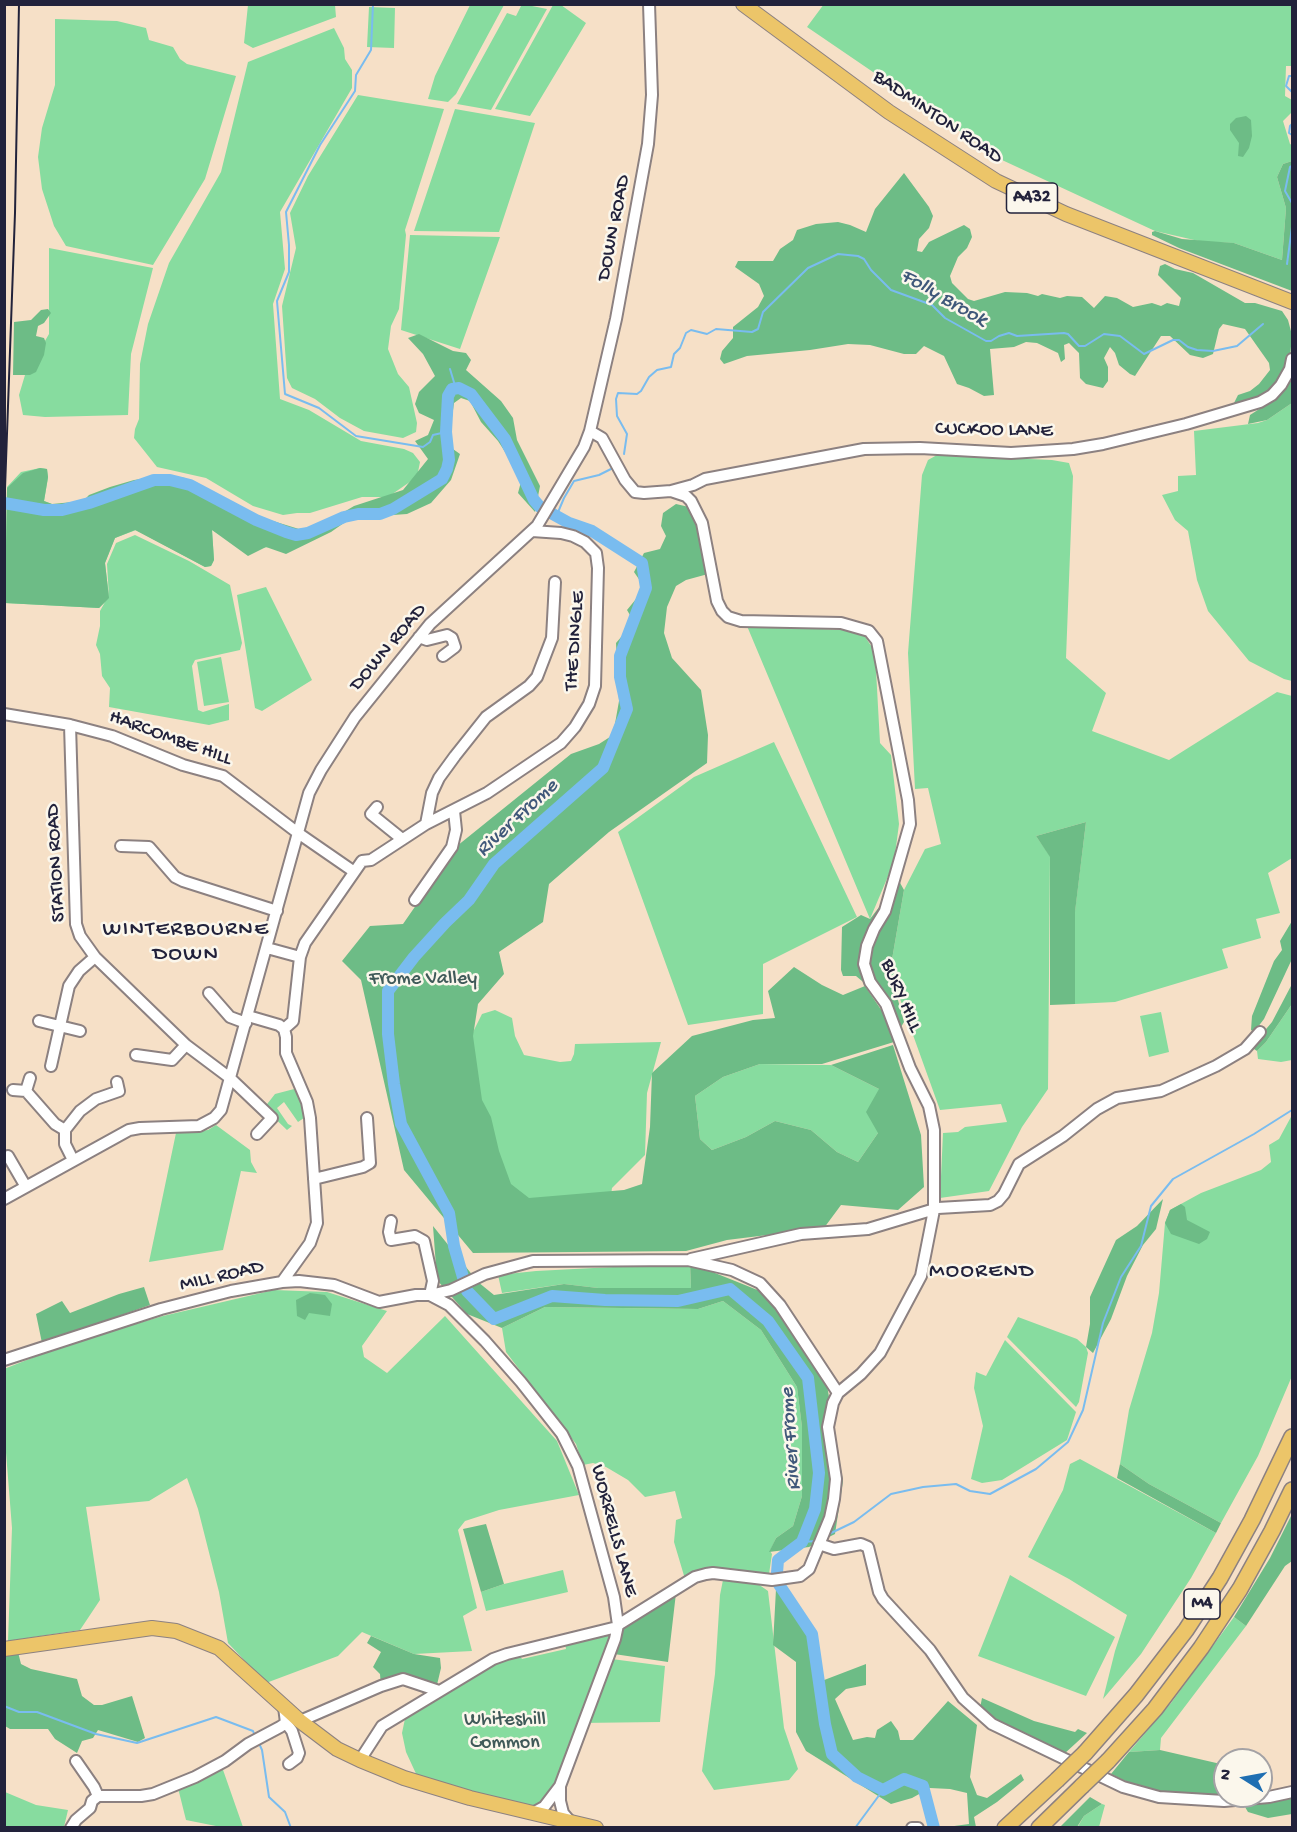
<!DOCTYPE html>
<html>
<head>
<meta charset="utf-8">
<style>
	body { margin:0 }
	#map { position:relative; width:1297px; height:1832px; overflow:hidden; background:#f6e0c7; font-family:"Gochi Hand",sans-serif }
	canvas { display:block }
	.frame { position:absolute; inset:0; border:6px solid #22223b; pointer-events:none }
	.north { position:absolute; left:1213px; top:1748px; width:60px; height:60px; box-sizing:border-box; background:#fbf7ec; border:2px solid #a4a2a5; border-radius:50%; rotate:281deg; font-size:16px; font-weight:700; line-height:24px; text-align:center; color:#22223b }
	.north::after { content:''; display:block; margin:auto; width:21px; height:27px; background:#1f6fb2; clip-path:polygon(50% 0,100% 100%,50% 72%,0 100%) }
</style>
</head>
<body>
<div id="map">
<canvas width="1297" height="1832"></canvas>
<div class="frame"></div>
<div class="north">N</div>
</div>
<script>
const ctx = document.querySelector('canvas').getContext('2d');
ctx.lineJoin = 'round';
function fill(path, color) {
  ctx.fillStyle = color;
  ctx.fill(path, 'evenodd');
}
function poly(rows) {
  const path = new Path2D();
  for (const r of rows) {
    path.moveTo(r[0], r[1]);
    for (let i = 2; i < r.length; i += 2) path.lineTo(r[i], r[i + 1]);
  }
  return path;
}
function trace(path, color, width, dash) {
  ctx.strokeStyle = color;
  ctx.lineWidth = width;
  ctx.lineCap = dash ? 'butt' : 'round';
  ctx.setLineDash(dash || []);
  ctx.stroke(path);
}
function drawText(font, color, halo, rows, align = 'center') {
  ctx.font = font + ' "Gochi Hand",sans-serif';
  ctx.lineWidth = 5;
  ctx.setLineDash([]);
  ctx.textBaseline = 'middle';
  ctx.strokeStyle = halo;
  ctx.fillStyle = color;
  for (const [text, x, y, turn = 0] of rows) {
    ctx.save();
    ctx.translate(x, y);
    ctx.rotate((+turn || 0) * Math.PI / 180);
    ctx.textAlign = isNaN(turn) ? turn : align;
    if (halo) ctx.strokeText(text, 0, 0);
    ctx.fillText(text, 0, 0);
    ctx.restore();
  }
}
fill(poly([
	[522,4,547,9,491,110,457,104,507,13,516,16],
	[824,4,1292,5,1292,66,1286,66,1285,96,1292,100,1292,112,1283,121,1290,144,1292,145,1292,161,1283,164,1277,177,1286,208,1282,260,1234,243,1203,242,1155,231,1002,160,807,27],
	[248,5,335,5,336,17,253,48,244,43],
	[470,5,504,5,456,94,448,102,428,99,435,76],
	[553,5,561,5,586,23,530,116,495,109],
	[369,7,395,8,394,48,367,47],
	[55,19,117,21,146,28,149,40,173,47,180,59,187,64,236,76,205,179,153,265,66,246,54,226,42,189,38,157,42,128,55,85],
	[334,28,344,48,345,59,352,70,352,88,280,212,285,269,273,304,280,399,309,410,361,441,404,449,413,453,420,462,417,477,388,497,362,497,310,513,297,513,283,515,253,506,206,478,157,467,134,438,135,429,139,419,140,364,148,324,169,263,221,172,248,62],
	[358,95,444,109,405,230,406,235,399,309,391,326,388,349,398,374,409,387,417,423,416,432,403,438,364,431,340,418,315,399,292,388,287,378,282,306,296,248,290,213,308,176],
	[455,109,535,123,499,232,414,231],
	[410,235,500,237,460,349,401,330],
	[49,248,153,268,131,354,128,415,45,417,23,415,19,395,25,375,49,334],
	[1292,403,1292,681,1284,679,1249,661,1208,611,1197,580,1188,531,1175,520,1162,495,1178,491,1178,476,1196,475,1194,431,1258,423,1267,420],
	[937,455,1052,460,1069,463,1073,476,1066,658,1106,693,1092,731,1169,760,1277,692,1292,696,1292,858,1268,873,1280,913,1256,919,1261,938,1222,949,1228,968,1115,1002,1075,1004,1075,911,1086,822,1036,836,1050,856,1048,1089,1022,1127,989,1191,940,1198,943,1133,958,1132,965,1127,1007,1122,1001,1104,940,1110,890,971,904,890,925,849,941,844,928,788,915,789,908,653,922,475,928,460],
	[40,468,47,469,48,478,44,501,52,504,80,507,127,494,269,547,249,549,238,546,212,530,214,560,211,566,205,567,136,530,115,538,105,563,109,597,107,564,116,543,135,535,189,561,230,585,242,643,240,650,195,660,192,666,198,710,203,712,229,704,229,720,209,725,109,707,110,688,102,676,100,654,96,645,100,626,100,611,105,602,99,608,5,603,7,487,21,472],
	[266,587,312,680,262,711,255,708,237,595],
	[747,626,844,630,864,635,875,652,880,743,891,755,899,824,894,862,870,919],
	[221,657,229,702,204,706,197,662],
	[774,742,857,917,763,964,763,1014,688,1025,618,832,694,777],
	[1292,1004,1292,1060,1281,1062,1258,1059,1257,1051,1266,1042],
	[495,1010,512,1018,515,1036,524,1055,560,1062,571,1061,574,1054,575,1044,661,1042,647,1093,645,1155,612,1188,611,1196,519,1203,483,1135,472,1034,482,1014],
	[1161,1012,1169,1052,1149,1057,1140,1016],
	[760,1064,831,1065,879,1089,878,1133,858,1162,837,1152,811,1130,775,1121,746,1137,712,1150,700,1139,695,1096,723,1077],
	[298,1088,307,1105,307,1140,304,1118,298,1122,284,1102,277,1108,288,1124,292,1126,287,1130,264,1108,275,1094],
	[1292,1115,1292,1376,1258,1456,1221,1523,1149,1484,1120,1464,1129,1410,1152,1333,1159,1293,1165,1223,1170,1210,1201,1193,1261,1170,1271,1162,1269,1145,1279,1139],
	[216,1125,250,1150,251,1162,257,1173,241,1171,223,1250,149,1262,176,1133,208,1130],
	[690,1263,691,1288,598,1288,564,1284,502,1293,498,1275,536,1271],
	[274,1290,327,1292,387,1311,362,1346,364,1357,387,1373,445,1316,557,1441,579,1495,499,1510,465,1521,458,1530,477,1608,463,1616,472,1651,414,1654,362,1632,338,1656,266,1683,228,1643,219,1592,198,1509,187,1478,149,1501,86,1507,100,1600,80,1630,8,1641,12,1528,5,1440,4,1369,70,1343,163,1316],
	[723,1301,761,1330,797,1387,802,1427,802,1496,793,1526,776,1538,770,1551,772,1554,769,1574,710,1567,685,1579,674,1542,676,1520,682,1518,675,1491,645,1497,628,1480,606,1467,593,1463,583,1465,576,1444,506,1352,502,1328,545,1307,698,1309],
	[1018,1317,1077,1339,1086,1347,1088,1353,1079,1402,1076,1407,1007,1337],
	[1005,1340,1076,1412,1067,1440,1002,1480,982,1483,971,1479,983,1426,974,1388,976,1372,986,1376],
	[1080,1459,1216,1533,1191,1578,1141,1654,1103,1699,1115,1651,1127,1615,1069,1579,1028,1557,1063,1490,1070,1464],
	[563,1570,568,1592,486,1611,481,1592,504,1584],
	[1010,1575,1115,1637,1086,1696,978,1656],
	[723,1580,758,1584,768,1591,784,1728,798,1769,789,1780,714,1790,702,1771,715,1674,720,1595],
	[1234,1617,1246,1626,1161,1738,1160,1750,1129,1752,1171,1703],
	[609,1634,611,1635,604,1658,665,1666,660,1722,579,1723,554,1788,545,1801,536,1807,418,1778,406,1752,402,1733,406,1714,495,1661,518,1653,522,1659,566,1649,565,1643],
	[222,1767,243,1827,221,1827,186,1820,178,1788],
	[5,1792,36,1805,68,1810,64,1827,5,1827],
	[1102,1804,1105,1805,1099,1827,1077,1828,1084,1816]
]), '#87dc9f');
fill(poly([
	[1246,116,1251,120,1252,136,1249,148,1243,157,1238,156,1239,143,1230,130,1230,124,1236,118],
	[1292,161,1292,291,1179,248,1152,235,1152,232,1155,231,1182,239,1234,243,1282,260,1286,208,1277,177,1283,164],
	[904,173,929,207,933,216,929,228,919,239,917,251,922,252,929,242,964,225,970,229,972,237,967,248,958,257,950,276,952,283,968,299,974,301,1005,292,1027,293,1038,296,1042,294,1060,298,1067,296,1082,297,1094,308,1105,296,1117,298,1133,307,1152,303,1161,306,1167,303,1179,306,1181,298,1158,275,1160,266,1165,264,1175,269,1193,273,1245,303,1255,303,1282,311,1288,320,1292,335,1290,358,1283,376,1271,391,1257,400,1235,405,1234,403,1238,395,1250,391,1259,384,1270,370,1269,363,1245,329,1223,324,1219,329,1213,354,1203,358,1190,355,1170,336,1161,336,1135,376,1130,374,1119,365,1115,353,1110,347,1104,358,1108,367,1108,381,1103,388,1086,384,1080,378,1079,353,1069,343,1064,345,1065,359,1061,362,1058,353,1037,343,1026,342,1014,347,990,349,994,395,984,396,969,388,957,384,944,356,924,346,916,354,904,354,870,345,848,344,810,350,747,356,724,364,720,359,722,351,733,338,733,327,758,307,764,296,759,284,735,267,738,261,773,261,780,249,793,240,797,230,816,224,838,222,850,225,866,232,875,209],
	[48,309,51,313,44,323,38,326,36,336,44,338,46,343,44,355,36,372,30,375,13,375,14,322,31,320,41,310],
	[419,334,453,351,466,353,471,360,466,370,501,401,513,418,517,440,540,486,535,512,518,493,522,478,498,441,481,422,470,401,461,398,454,403,451,425,442,427,443,442,460,454,451,480,431,503,407,514,351,518,331,532,286,554,266,547,248,556,212,530,214,560,211,566,205,567,135,530,115,538,105,563,109,598,99,608,5,603,7,488,23,473,40,468,47,469,48,477,44,501,52,504,83,501,89,495,110,487,134,480,168,475,185,478,260,517,299,529,322,525,354,506,403,490,428,459,415,441,428,435,434,420,419,413,415,404,419,392,435,376,423,354,408,338],
	[1292,372,1292,403,1267,420,1248,424,1250,415,1278,397],
	[676,504,689,507,697,521,708,574,686,580,676,586,667,607,664,633,672,658,701,690,708,735,707,763,609,832,549,884,543,922,499,952,504,974,478,1004,473,1036,482,1100,491,1117,499,1151,511,1184,529,1198,624,1190,642,1184,650,1127,652,1073,692,1036,753,1020,775,1018,768,991,794,967,822,985,843,995,865,986,884,1014,894,1042,822,1064,760,1064,723,1077,695,1096,700,1139,712,1150,746,1137,775,1121,811,1130,837,1152,858,1162,878,1133,866,1112,879,1089,831,1065,893,1045,921,1135,924,1187,898,1210,841,1205,824,1228,727,1240,686,1251,473,1253,404,1170,361,980,342,961,370,926,403,924,457,846,571,754,599,744,613,735,619,701,616,643,634,622,627,610,645,588,634,572,644,553,660,549,666,536,661,526,663,513],
	[1086,822,1075,912,1075,1004,1050,1005,1050,857,1036,836],
	[899,881,904,890,890,971,904,1022,901,1027,887,1014,868,986,856,976,843,976,841,970,842,927,861,915,870,919],
	[1292,921,1292,959,1264,1019,1254,1032,1251,1030,1252,1016,1274,961,1282,950,1280,941],
	[1292,984,1292,1004,1266,1042,1257,1051,1251,1047,1272,1022],
	[1163,1199,1156,1229,1143,1245,1127,1276,1111,1319,1093,1353,1086,1347,1090,1324,1090,1297,1116,1240,1137,1226],
	[1181,1204,1185,1207,1187,1220,1210,1232,1207,1239,1199,1244,1171,1234,1165,1223,1170,1210],
	[433,1226,478,1282,494,1295,564,1284,598,1288,691,1288,690,1263,760,1291,797,1334,827,1385,843,1481,835,1534,809,1547,769,1552,776,1538,793,1526,802,1496,802,1427,797,1387,761,1330,723,1301,698,1309,545,1307,502,1328,467,1314,437,1280],
	[144,1287,150,1305,42,1343,36,1314,62,1301,70,1313,119,1294],
	[310,1293,325,1295,332,1304,330,1316,309,1313,305,1320,297,1316,296,1300],
	[1120,1464,1149,1484,1221,1523,1216,1533,1117,1478],
	[1292,1514,1292,1561,1285,1566,1246,1626,1234,1617,1270,1558],
	[486,1524,504,1584,481,1592,463,1529],
	[776,1589,811,1639,819,1682,866,1664,866,1685,846,1689,835,1699,853,1740,867,1737,875,1738,877,1730,891,1721,898,1731,900,1740,913,1740,948,1701,977,1725,970,1777,977,1795,987,1798,1021,1774,1024,1780,997,1802,974,1817,976,1827,947,1827,969,1824,967,1793,950,1789,930,1788,912,1798,891,1804,806,1751,796,1732,796,1662,773,1645],
	[676,1593,668,1662,614,1654,624,1625],
	[371,1636,414,1654,440,1658,441,1668,436,1689,403,1679,381,1686,380,1674,373,1667,381,1652,367,1643],
	[18,1652,21,1664,31,1669,77,1679,82,1696,94,1705,102,1705,132,1696,145,1738,138,1742,98,1730,93,1738,82,1741,77,1753,55,1739,48,1729,10,1729,5,1726,4,1654],
	[982,1698,1034,1721,1075,1732,1078,1729,1087,1733,1064,1754,1007,1727,980,1708],
	[1160,1750,1225,1765,1225,1789,1223,1795,1165,1794,1134,1785,1111,1774,1129,1752],
	[1292,1793,1292,1814,1268,1818,1248,1812,1245,1807,1246,1804],
	[1090,1797,1102,1804,1084,1816,1077,1827,1060,1827]
]), '#6dbc86');
trace(poly([
	[373,4,371,50,356,75,355,91,320,145,286,212,289,245,289,272,277,301,285,394,319,408,356,436,423,447,430,442,433,435,446,432],
	[1292,76,1289,76,1286,86,1292,92],
	[1292,124,1290,126,1289,133,1292,135],
	[1292,166,1290,167,1285,191,1292,203],
	[1287,264,1292,227],
	[450,369,456,389],
	[624,454,627,434,617,416,616,399,618,393,637,394,641,391,649,377,657,370,671,367,674,354,680,348,686,333,691,330,707,334,716,329,752,332,758,329,763,312,808,268,838,254,858,256,864,259,871,270,891,290,932,305,945,318,986,341,991,341,999,336,1009,333,1017,336,1064,333,1068,334,1079,346,1085,346,1104,334,1120,336,1144,354,1173,340,1179,340,1188,347,1197,350,1213,351,1237,346,1263,324],
	[556,517,564,498,574,481,599,475,611,469],
	[829,1534,854,1522,891,1494,923,1487,956,1484,970,1491,990,1494,1036,1469,1068,1442,1083,1410,1103,1323,1121,1277,1141,1246,1151,1206,1173,1179,1254,1134,1292,1110],
	[802,1542,817,1541],
	[4,1706,19,1712,37,1712,96,1734,137,1743,216,1717,253,1731,255,1736],
	[258,1741,262,1750,269,1797,285,1812,291,1828],
	[855,1828,883,1790]
]), '#79bcef', 2);
trace(poly([
	[4,503,44,510,62,510,89,503,154,480,170,480,190,485,256,520,286,532,296,535,308,533,344,517,358,514,380,514,393,509,442,479,447,469,449,460,446,432,448,396,452,389,459,388,471,394,505,439,534,500,540,507,569,523,592,531,642,563,646,588,620,656,620,677,627,709,603,768,494,864,469,900,445,923,414,957,388,991,388,1034,394,1084,401,1124,449,1213,454,1246,467,1291,494,1319,552,1296,605,1300,678,1301,730,1289,768,1321,808,1378,819,1473,815,1509,802,1542,778,1560,777,1573],
	[778,1583,812,1634,825,1724,832,1754,857,1777,883,1790,904,1779,923,1786,934,1828]
]), '#79bcef', 12);
const minor = poly([
	[590,431,602,438,625,480,635,492,644,493,671,491,686,496,691,501,702,523,717,601,722,611,728,617,741,621,841,623,869,631,877,641,908,800,910,824,885,911,874,929,867,946,864,964,870,982,886,1004,910,1068,929,1106,934,1130,934,1210,921,1276,880,1353,861,1374,838,1393,833,1403,828,1427,836,1479,834,1499,830,1518,809,1569,800,1576,772,1580,713,1573,706,1574,695,1577,618,1625],
	[671,491,693,485,705,479,864,449,920,448,1011,453,1073,449,1103,444,1186,424,1260,402,1272,395,1281,385,1290,369,1292,359],
	[419,637,427,640,447,635,452,638,455,647,443,656],
	[4,714,70,725,112,736,183,765,223,776,298,833,353,871],
	[70,725,76,924,80,936,95,957,186,1045,230,1078,272,1118,257,1134],
	[377,807,371,814,402,839],
	[426,824,432,793,439,778,455,756,486,717,529,686,537,677,552,638,555,582],
	[121,846,149,847,175,877,183,881,277,911],
	[415,900,452,847,456,830,454,811],
	[267,948,300,957],
	[209,993,230,1017,246,1023],
	[248,1016,279,1025,284,1029,286,1037,286,1053,307,1102,310,1118,317,1223,310,1243,282,1282],
	[39,1021,80,1031],
	[284,1029,293,1021,300,957,305,943,362,861,371,860,426,824,487,793,561,743,575,727,589,704,595,686,598,568,596,553,585,542,573,536,561,533,532,531],
	[136,1055,172,1060,186,1045],
	[51,1066,69,986,79,971,95,957],
	[13,1090,26,1091,30,1078],
	[26,1091,55,1124,65,1130,65,1144,73,1160],
	[65,1130,80,1111,96,1099,119,1091,117,1082],
	[8,1156,26,1187],
	[314,1179,363,1167,370,1163,367,1118],
	[4,1199,129,1130,140,1128,199,1126,214,1118,221,1110,309,793,321,770,355,717,430,624,537,526,584,447,590,431,616,319,648,144,652,95,649,4],
	[391,1221,389,1232,391,1240,415,1236,424,1241,433,1281,430,1295,449,1305,485,1341,521,1382,562,1434,578,1466,614,1597,618,1625,615,1639,560,1786,560,1801,563,1813,569,1820],
	[691,1259,801,1234,868,1229,938,1208,990,1205,998,1201,1004,1194,1019,1164,1063,1136,1097,1109,1117,1098,1161,1091,1216,1066,1245,1049,1260,1032],
	[4,1360,161,1309,231,1291,282,1282,299,1281,334,1285,379,1302,416,1295,430,1295,451,1290,485,1274,533,1261,688,1260,732,1270,760,1283,780,1305,838,1393],
	[819,1544,834,1549,861,1544,868,1547,879,1592,883,1599,930,1650,963,1698,992,1724,1123,1787,1159,1797,1224,1801,1269,1797,1292,1792],
	[300,1721,381,1686,403,1679,439,1691],
	[286,1723,292,1731,299,1753,297,1758,289,1764],
	[360,1760,382,1726,493,1659,507,1654,617,1627],
	[98,1796,141,1796,153,1794,195,1777,225,1761,248,1744,280,1727,286,1723,284,1707],
	[533,1813,544,1807,560,1786],
	[71,1828,76,1820,90,1808,92,1801,98,1796,94,1787,76,1761],
	[912,1828,918,1828]
]);
const major = poly([
	[743,4,889,112,996,181,1066,214,1292,302],
	[4,1649,152,1628,176,1631,219,1648,300,1721,337,1749,360,1760,404,1778,470,1798,596,1828]
]);
const highway = poly([
	[1085,1753,1136,1695,1186,1630,1220,1578,1252,1520,1292,1437],
	[1108,1761,1155,1709,1201,1648,1240,1589,1272,1531,1292,1490],
	[1005,1828,1057,1780],
	[1039,1828,1082,1786]
]);
trace(minor, '#8c8181', 14);
trace(major, '#8c8181', 16);
trace(highway, '#8c8181', 18);
trace(minor, '#fff', 10);
trace(major, '#ecc569', 14);
trace(highway, '#ecc569', 15);
trace(poly([
	[4,516,15,213,19,4]
]), '#22223b', 2);
const highwayBridge = poly([
	[1057,1780,1085,1753],
	[1082,1786,1108,1761]
]);
trace(highwayBridge, '#8c8181', 18, []);
trace(highwayBridge, '#ecc569', 15);
for (const [x, y, w] of [
	[1032,198,51],
	[1202,1604,36]
]) {
  const box = new Path2D();
  box.roundRect(x - w / 2, y - 15, w, 30, 4.5);
  ctx.fillStyle = '#fbf7ec';
  ctx.fill(box);
  trace(box, '#22223b', 1.5);
}
drawText('bold 18px', '#22223b', null, [
	["A432",1032,198],
	["M4",1202,1604]
]);
drawText('20px', '#22223b', '#fbf7ec', [
	["BADMINTON ROAD",937,118,34],
	["DOWN ROAD",615,228,-79],
	["CUCKOO LANE",994,431,1],
	["THE DINGLE",576,641,-86],
	["DOWN ROAD",389,648,-50],
	["HARCOMBE HILL",170,739,20],
	["STATION ROAD",57,863,-93],
	["BURY HILL",900,996,67],
	["MILL ROAD",222,1277,-13],
	["WORRELLS LANE",613,1531,75]
]);
drawText('20px', '#405a59', '#fbf7ec', [
	["Frome Valley",423,980],
	["Whiteshill",505,1721],
	["Common",505,1744]
]);
drawText('italic 21px', '#40587a', '#fbf7ec', [
	["Folly Brook",943,299,30],
	["River Frome",518,819,-43],
	["River Frome",792,1439,-94]
]);
ctx.letterSpacing = '1.5px';
drawText('22px', '#22223b', '#fbf7ec', [
	["WINTERBOURNE",186,931],
	["DOWN",186,956],
	["MOOREND",982,1273]
]);
ctx.letterSpacing = '0px';
</script>
</body>
</html>
